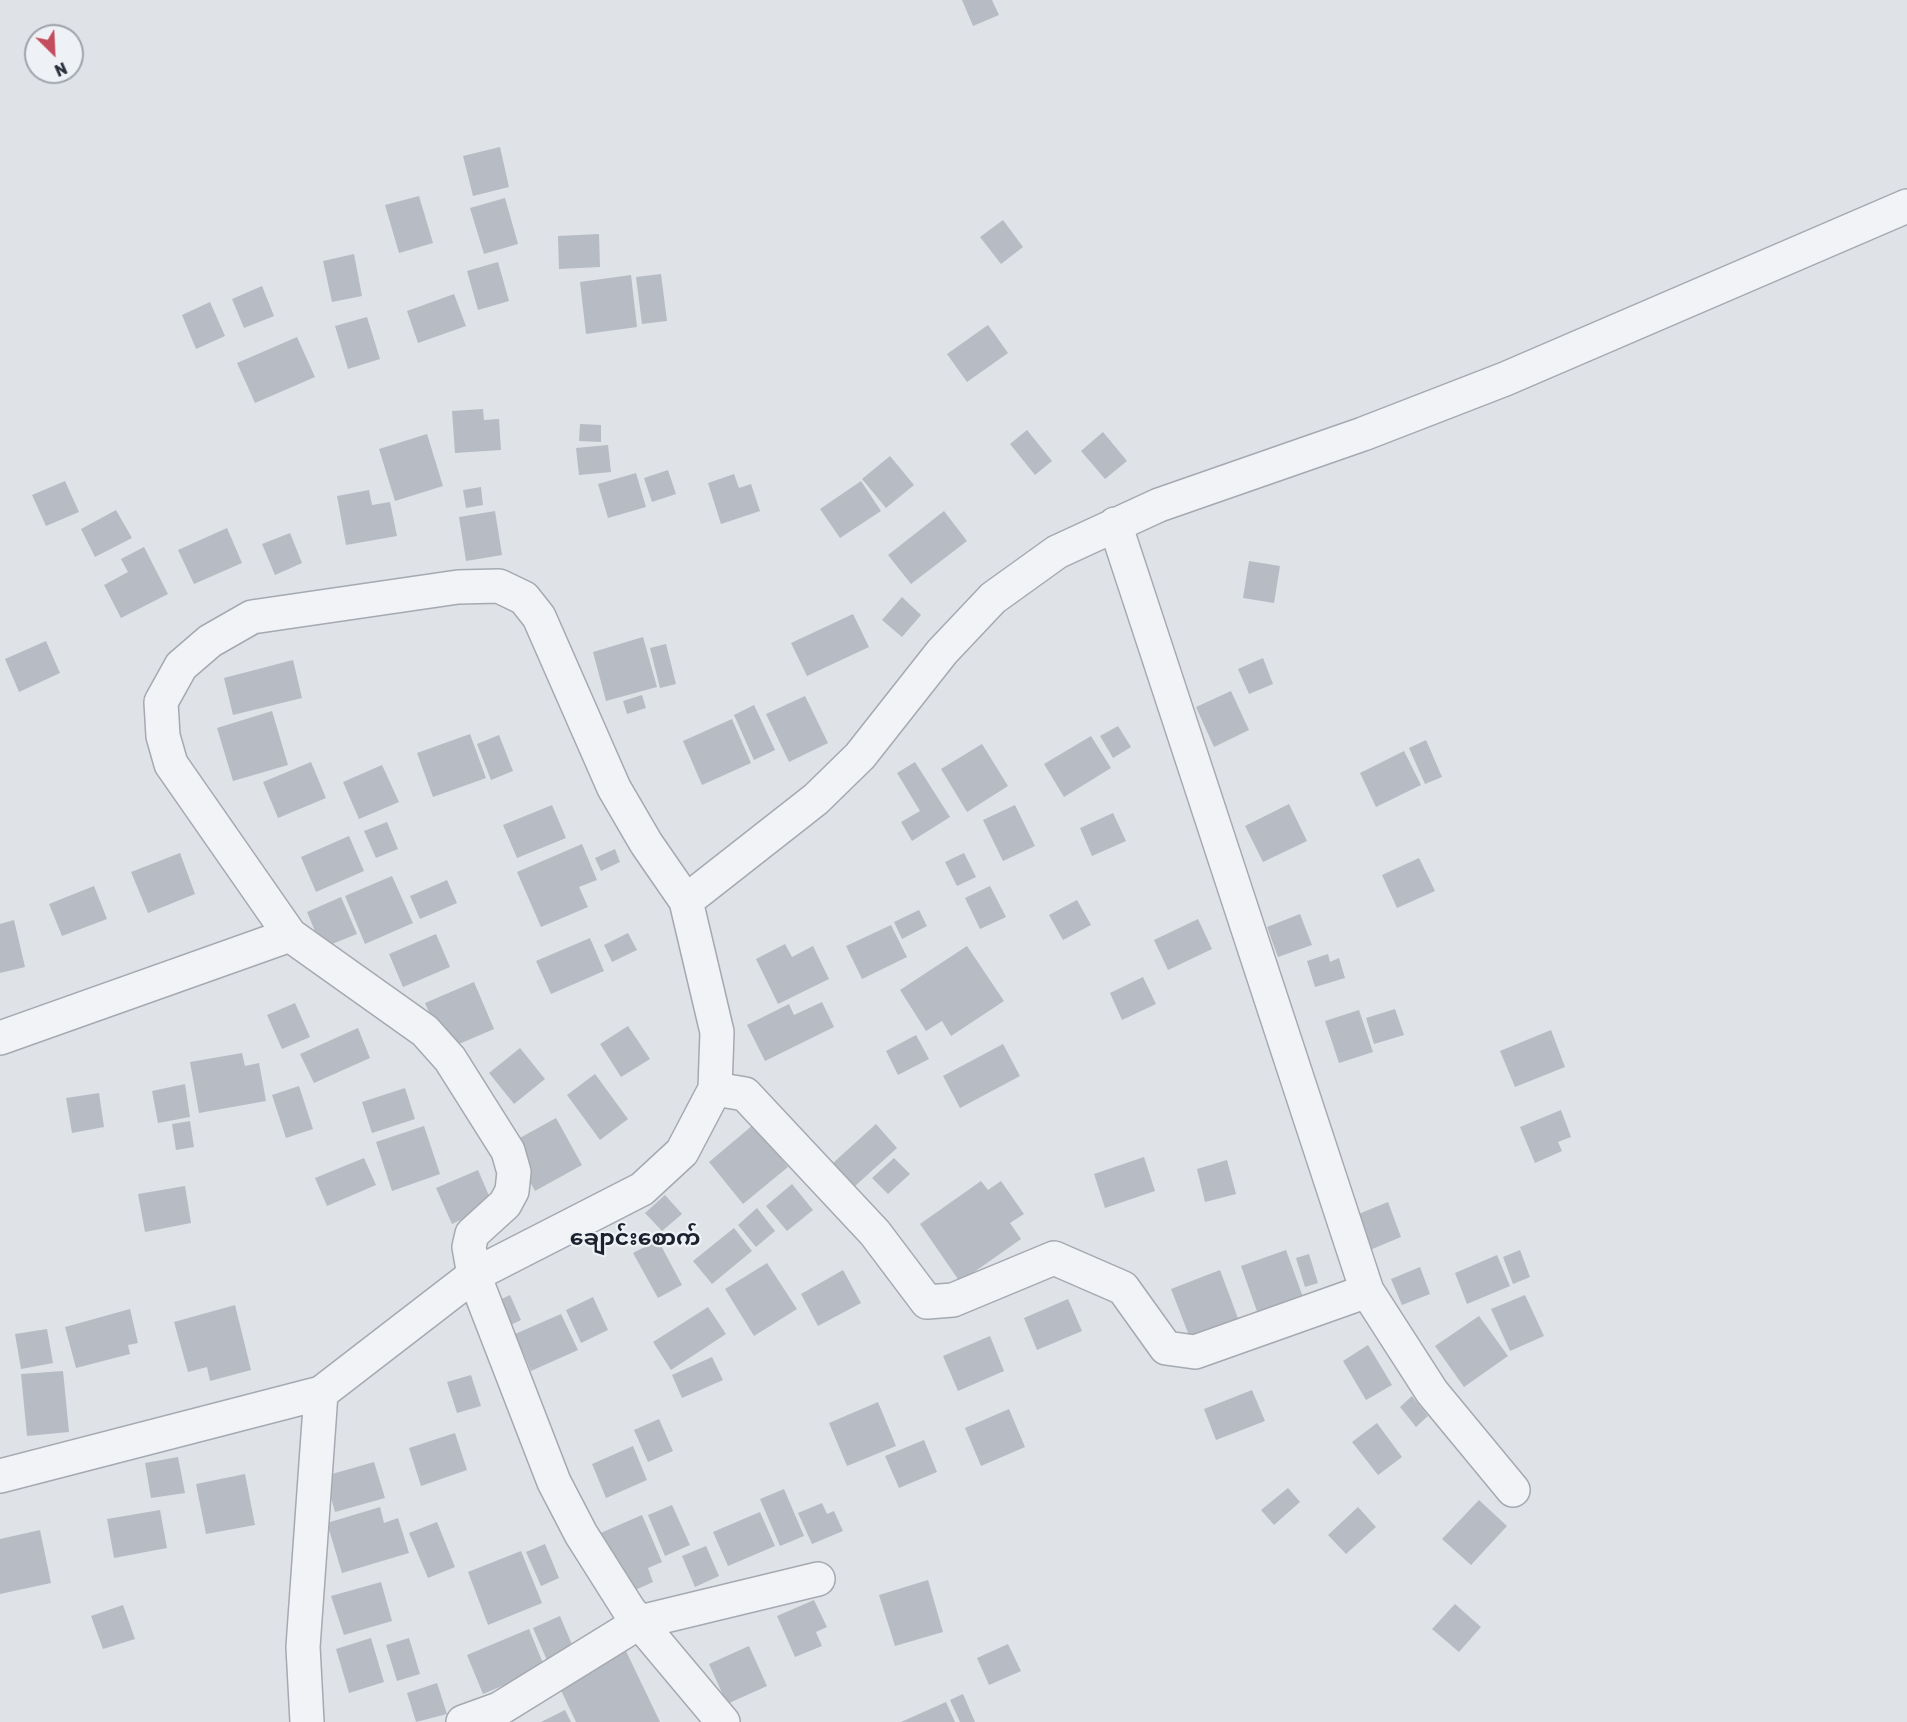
<!DOCTYPE html>
<html>
<head>
<meta charset="utf-8">
<style>
	body { margin:0 }
	#map { position:relative; width:1907px; height:1722px; overflow:hidden; background:#dfe2e7; font-family:Rubik,sans-serif }
	canvas { display:block }
	.north { position:absolute; left:24px; top:24px; width:60px; height:60px; box-sizing:border-box; background:#eef1f5; border:2px solid #9fa4ab; border-radius:50%; rotate:156deg; font-size:16px; font-weight:700; line-height:24px; text-align:center; color:#29303d }
	.north::after { content:''; display:block; margin:auto; width:21px; height:27px; background:#c34d5d; clip-path:polygon(50% 0,100% 100%,50% 72%,0 100%) }
</style>
</head>
<body>
<div id="map">
<canvas width="1907" height="1722"></canvas>
<div class="north">N</div>
</div>
<script>
const ctx = document.querySelector('canvas').getContext('2d');
ctx.lineJoin = 'round';
function fill(path, color) {
  ctx.fillStyle = color;
  ctx.fill(path, 'evenodd');
}
function poly(rows) {
  const path = new Path2D();
  for (const r of rows) {
    path.moveTo(r[0], r[1]);
    for (let i = 2; i < r.length; i += 2) path.lineTo(r[i], r[i + 1]);
  }
  return path;
}
function trace(path, color, width, dash) {
  ctx.strokeStyle = color;
  ctx.lineWidth = width;
  ctx.lineCap = dash ? 'butt' : 'round';
  ctx.setLineDash(dash || []);
  ctx.stroke(path);
}
function drawText(font, color, halo, rows, align = 'center') {
  ctx.font = font + ' Rubik,"Noto Sans Myanmar",sans-serif';
  ctx.lineWidth = 4.5;
  ctx.setLineDash([]);
  ctx.textBaseline = 'middle';
  ctx.strokeStyle = halo;
  ctx.fillStyle = color;
  for (const [text, x, y, turn = 0] of rows) {
    ctx.save();
    ctx.translate(x, y);
    ctx.rotate((+turn || 0) * Math.PI / 180);
    ctx.textAlign = isNaN(turn) ? turn : align;
    if (halo) ctx.strokeText(text, 0, 0);
    ctx.fillText(text, 0, 0);
    ctx.restore();
  }
}
fill(poly([
	[962,0,992,0,999,15,973,26],
	[500,147,509,187,473,196,463,156],
	[419,196,433,243,399,253,385,205],
	[505,198,518,244,484,254,470,208],
	[1003,220,1023,247,1001,264,980,237],
	[599,234,600,267,559,269,558,236],
	[354,254,362,296,332,302,323,261],
	[498,262,509,301,478,310,467,271],
	[661,274,667,321,642,324,636,277],
	[631,275,637,327,586,334,580,282],
	[262,286,274,316,244,328,232,299],
	[454,294,466,326,418,343,407,311],
	[210,302,225,336,196,349,182,315],
	[367,317,380,359,348,369,335,326],
	[988,325,1008,353,967,382,947,354],
	[297,337,315,377,255,403,237,363],
	[483,409,484,420,499,419,501,450,455,453,452,411],
	[580,424,601,425,601,442,579,441],
	[1027,430,1052,461,1035,475,1010,444],
	[1103,432,1127,461,1105,479,1081,451],
	[427,434,443,486,395,501,379,449],
	[608,445,611,472,579,475,576,448],
	[890,456,914,485,886,508,862,479],
	[668,470,676,494,652,502,644,478],
	[636,473,646,507,608,518,598,484],
	[734,474,739,488,751,484,760,511,721,524,708,483],
	[65,481,79,512,46,526,32,495],
	[861,481,881,511,840,538,820,509],
	[481,487,483,505,466,508,463,490],
	[369,490,372,505,390,502,397,536,346,545,337,496],
	[116,510,132,538,95,557,81,529],
	[495,511,502,555,466,561,459,517],
	[944,511,967,541,911,584,888,555],
	[227,528,242,563,194,584,178,550],
	[290,533,302,563,275,575,262,544],
	[144,547,168,594,121,618,104,585,128,572,121,559],
	[1249,561,1280,566,1274,603,1243,598],
	[902,597,921,615,902,637,882,620],
	[853,614,869,647,807,676,791,643],
	[643,637,657,687,606,701,593,652],
	[46,641,60,673,19,692,5,659],
	[666,644,676,684,660,688,650,648],
	[1263,658,1273,684,1249,694,1238,669],
	[293,660,302,698,233,715,224,678],
	[1231,691,1249,730,1214,747,1196,707],
	[642,695,646,708,627,714,623,701],
	[805,696,828,743,789,762,766,714],
	[754,705,775,750,754,760,734,715],
	[272,711,288,765,233,781,217,728],
	[732,719,751,763,702,785,683,741],
	[1118,726,1131,747,1113,758,1100,736],
	[470,734,486,778,433,797,417,753],
	[499,735,513,771,491,780,477,744],
	[1091,736,1111,768,1064,797,1044,764],
	[1426,740,1442,777,1425,784,1409,748],
	[982,744,1008,786,967,812,941,769],
	[1404,751,1421,785,1376,807,1360,773],
	[311,762,326,798,278,818,263,782],
	[915,762,950,817,912,841,901,822,920,811,897,773],
	[382,765,399,802,359,819,343,782],
	[1289,804,1307,841,1263,862,1245,826],
	[552,805,566,838,517,858,503,825],
	[1015,805,1035,846,1003,861,983,820],
	[1113,813,1126,841,1092,856,1080,828],
	[387,822,398,849,376,858,364,831],
	[349,836,364,871,316,892,301,857],
	[582,844,597,880,579,887,588,907,541,927,517,872],
	[615,849,620,862,601,871,595,858],
	[180,853,195,894,148,913,131,872],
	[964,853,976,877,957,886,945,862],
	[1419,858,1435,891,1397,908,1382,875],
	[392,876,413,923,365,944,345,896],
	[447,880,457,903,420,919,410,896],
	[94,886,107,919,62,936,49,904],
	[990,886,1006,917,980,929,965,898],
	[341,897,357,934,322,948,307,912],
	[1077,900,1091,925,1063,940,1049,915],
	[919,910,927,926,902,939,894,922],
	[1300,914,1312,945,1278,957,1267,927],
	[1198,919,1212,949,1168,970,1154,940],
	[14,920,25,967,0,973,0,924],
	[891,925,907,957,862,979,846,946],
	[628,933,637,950,612,962,604,945],
	[436,934,450,967,403,987,389,954],
	[590,938,604,971,551,994,536,961],
	[785,944,792,957,813,946,829,979,778,1004,756,959],
	[967,946,1004,1001,951,1036,942,1021,926,1031,900,990],
	[1328,954,1330,962,1339,958,1345,978,1315,987,1307,961],
	[1143,977,1156,1004,1122,1020,1110,993],
	[474,982,494,1029,445,1050,425,1003],
	[822,1002,834,1027,765,1061,747,1025,789,1004,794,1015],
	[295,1003,310,1037,282,1049,267,1015],
	[1395,1009,1404,1035,1374,1044,1366,1018],
	[1359,1010,1373,1052,1339,1063,1325,1021],
	[628,1026,650,1059,621,1077,600,1044],
	[358,1028,370,1058,314,1083,300,1054],
	[1551,1030,1565,1067,1515,1087,1500,1051],
	[916,1035,929,1059,898,1075,886,1051],
	[1003,1044,1020,1076,960,1108,943,1076],
	[520,1048,545,1079,514,1104,489,1073],
	[242,1053,245,1066,259,1063,266,1101,199,1113,190,1062],
	[595,1074,628,1119,600,1140,567,1095],
	[185,1084,190,1117,158,1123,152,1091],
	[299,1086,313,1129,286,1138,272,1095],
	[405,1088,415,1119,372,1133,362,1102],
	[99,1093,104,1127,72,1133,66,1098],
	[1561,1110,1571,1137,1558,1142,1562,1151,1535,1163,1520,1127],
	[556,1118,582,1165,535,1191,509,1144],
	[190,1121,194,1147,176,1150,172,1124],
	[876,1124,897,1148,854,1187,833,1163],
	[753,1125,788,1167,743,1204,709,1162],
	[424,1126,440,1174,392,1191,376,1142],
	[1144,1157,1155,1191,1105,1208,1094,1174],
	[364,1158,376,1185,327,1206,315,1178],
	[894,1158,910,1174,888,1194,872,1178],
	[1227,1160,1236,1194,1205,1202,1197,1169],
	[478,1170,493,1205,452,1224,436,1188],
	[981,1181,988,1190,1001,1181,1024,1214,1010,1223,1021,1239,960,1282,920,1224],
	[792,1184,813,1210,787,1231,766,1206],
	[185,1186,191,1223,145,1232,138,1194],
	[665,1195,682,1214,662,1231,645,1213],
	[1388,1202,1401,1237,1370,1250,1356,1215],
	[757,1208,775,1231,756,1247,738,1225],
	[734,1228,752,1251,712,1284,693,1261],
	[658,1240,682,1285,658,1298,633,1253],
	[1286,1250,1304,1300,1259,1317,1241,1266],
	[1520,1250,1530,1277,1513,1284,1503,1257],
	[1309,1254,1318,1283,1305,1287,1296,1258],
	[1497,1255,1510,1286,1467,1304,1455,1273],
	[767,1263,797,1309,754,1336,725,1289],
	[1420,1267,1430,1294,1402,1305,1391,1279],
	[843,1270,861,1303,818,1326,801,1294],
	[1220,1270,1239,1321,1190,1338,1171,1289],
	[510,1295,521,1320,502,1329,491,1304],
	[1525,1295,1544,1336,1510,1351,1491,1309],
	[593,1297,608,1330,581,1343,566,1310],
	[1068,1299,1082,1331,1037,1350,1024,1318],
	[235,1305,251,1370,210,1381,207,1367,188,1372,174,1322],
	[708,1307,726,1334,671,1370,653,1342],
	[130,1309,138,1343,128,1345,130,1354,76,1368,65,1327],
	[561,1314,578,1350,531,1371,515,1334],
	[1479,1316,1508,1356,1464,1387,1435,1346],
	[47,1329,53,1363,21,1369,15,1334],
	[990,1336,1004,1371,958,1391,943,1356],
	[1368,1345,1392,1385,1366,1400,1343,1361],
	[712,1357,723,1380,682,1398,672,1375],
	[63,1371,69,1432,27,1436,21,1374],
	[471,1375,481,1406,457,1413,447,1382],
	[1252,1390,1265,1421,1216,1440,1204,1409],
	[1412,1396,1428,1416,1416,1427,1400,1407],
	[878,1402,896,1446,847,1466,829,1423],
	[1009,1409,1025,1447,981,1466,965,1428],
	[659,1419,673,1451,648,1462,634,1430],
	[1377,1423,1402,1457,1378,1475,1352,1442],
	[455,1433,467,1470,421,1486,409,1448],
	[924,1440,937,1472,899,1488,885,1456],
	[633,1446,647,1480,606,1498,592,1464],
	[178,1457,185,1493,151,1498,145,1463],
	[374,1462,385,1498,335,1512,325,1476],
	[245,1474,255,1525,206,1534,196,1484],
	[1288,1488,1300,1502,1274,1525,1261,1510],
	[784,1489,804,1536,780,1546,760,1499],
	[1479,1500,1507,1526,1471,1565,1442,1539],
	[822,1503,827,1514,834,1511,843,1531,812,1544,798,1513],
	[672,1505,690,1545,665,1556,648,1515],
	[380,1507,384,1523,398,1518,409,1553,342,1573,327,1523],
	[1358,1507,1376,1527,1346,1554,1328,1535],
	[160,1510,167,1548,114,1558,107,1519],
	[760,1512,775,1546,728,1566,713,1532],
	[642,1515,662,1562,648,1568,653,1582,633,1591,596,1535],
	[437,1522,455,1567,428,1578,409,1533],
	[40,1530,51,1583,0,1594,0,1539],
	[545,1544,559,1578,541,1586,526,1552],
	[706,1546,719,1576,695,1587,682,1556],
	[521,1551,542,1603,488,1625,468,1572],
	[928,1580,943,1632,895,1646,879,1595],
	[381,1582,392,1621,344,1635,331,1596],
	[814,1600,827,1627,816,1632,822,1646,795,1657,777,1616],
	[1455,1604,1481,1627,1459,1652,1432,1629],
	[123,1605,135,1639,103,1649,91,1616],
	[560,1616,576,1654,549,1665,533,1628],
	[529,1629,545,1668,483,1694,467,1655],
	[371,1638,384,1682,349,1693,336,1649],
	[409,1638,420,1674,397,1681,386,1645],
	[1008,1644,1021,1671,989,1685,977,1658],
	[749,1646,767,1686,727,1704,709,1664],
	[625,1649,660,1722,576,1722,557,1682],
	[437,1683,447,1714,416,1722,407,1693],
	[963,1694,975,1722,960,1722,950,1700],
	[946,1702,955,1722,901,1722],
	[565,1710,571,1722,541,1722]
]), '#b7bbc4');
const street = poly([
	[1115,524,1367,1291,1432,1392,1513,1490],
	[686,901,646,843,614,788,539,617,524,598,499,586,458,587,252,617,210,641,181,666,161,702,163,736,171,764,290,935,425,1031,450,1059,508,1151,514,1172,512,1191,505,1204,472,1234,469,1247,474,1275,554,1482,581,1534,629,1610,723,1722],
	[0,1038,290,935],
	[715,1089,745,1094,875,1233,927,1302,953,1300,1054,1258,1123,1288,1166,1348,1195,1352,1367,1291],
	[0,1476,321,1393],
	[307,1722,303,1647,321,1393,474,1275,642,1189,682,1152,715,1089,717,1032,686,901,816,799,860,756,942,652,993,598,1057,552,1159,505,1363,434,1505,379,1907,206],
	[463,1722,499,1709,640,1622,818,1579]
]);
trace(street, '#a5a9b1', 36);
trace(street, '#f2f3f6', 33);
drawText('bold 22px', '#1c212e', '#eef1f5', [
	["ချောင်းစောက်",635,1239]
]);
</script>
</body>
</html>
